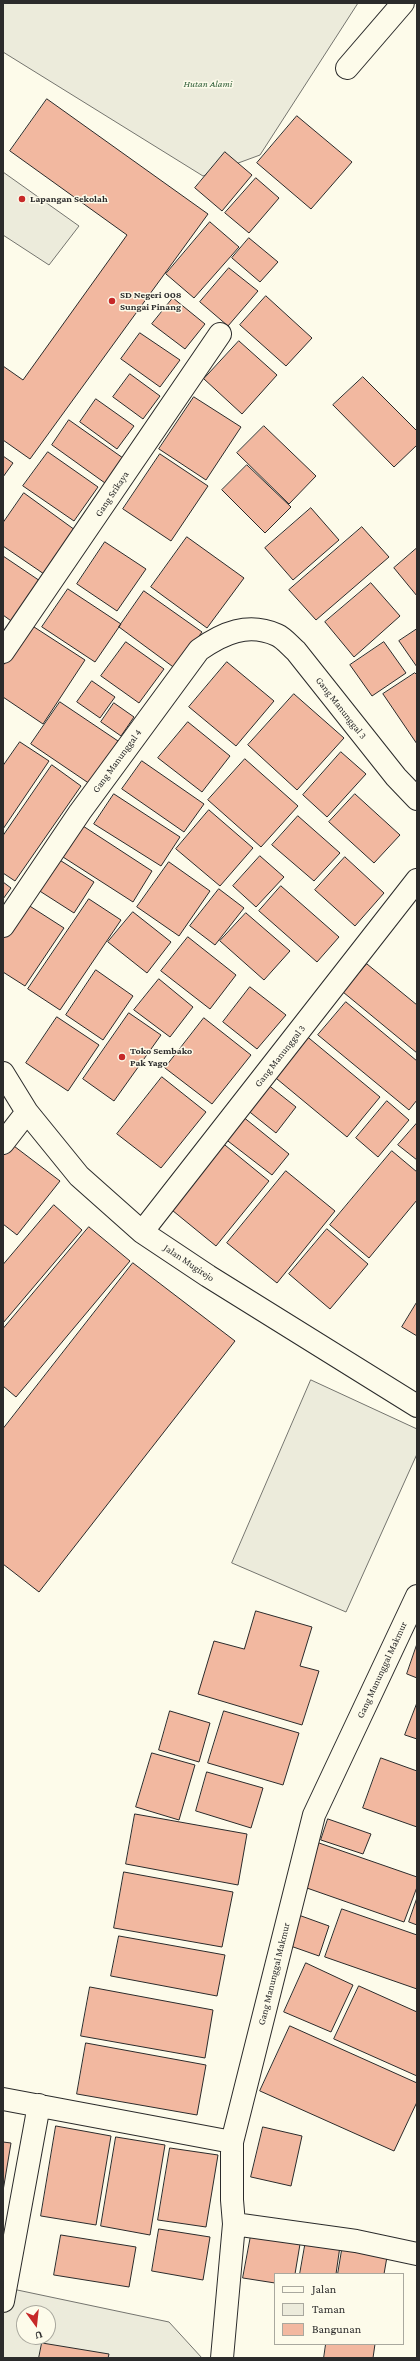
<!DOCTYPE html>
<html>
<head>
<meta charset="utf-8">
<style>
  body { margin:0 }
  #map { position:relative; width:420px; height:2361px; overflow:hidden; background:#fdfbea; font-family:"Crimson Pro",serif }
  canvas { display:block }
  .frame { position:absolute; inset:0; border:4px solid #2b2b2b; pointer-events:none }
  .legend { position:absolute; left:274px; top:2273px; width:130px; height:72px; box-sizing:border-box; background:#fdfbea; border:1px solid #a9a89e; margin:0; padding:5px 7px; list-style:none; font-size:12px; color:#2b2b2b }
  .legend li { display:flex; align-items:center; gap:8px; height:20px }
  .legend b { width:20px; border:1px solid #a9a89e }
  .north { position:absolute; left:16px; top:2305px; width:40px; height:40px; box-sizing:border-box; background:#fdfbea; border:1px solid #a9a89e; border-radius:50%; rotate:165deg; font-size:11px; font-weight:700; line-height:16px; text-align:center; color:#2b2b2b }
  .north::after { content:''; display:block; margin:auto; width:14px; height:18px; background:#c62828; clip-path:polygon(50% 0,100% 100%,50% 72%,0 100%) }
</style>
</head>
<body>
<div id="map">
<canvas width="420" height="2361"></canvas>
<div class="frame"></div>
<ul class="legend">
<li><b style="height:5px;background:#fdfbea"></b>Jalan</li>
<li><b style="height:11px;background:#ecebdb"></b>Taman</li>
<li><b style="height:11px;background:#f2b8a0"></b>Bangunan</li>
</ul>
<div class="north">U</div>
</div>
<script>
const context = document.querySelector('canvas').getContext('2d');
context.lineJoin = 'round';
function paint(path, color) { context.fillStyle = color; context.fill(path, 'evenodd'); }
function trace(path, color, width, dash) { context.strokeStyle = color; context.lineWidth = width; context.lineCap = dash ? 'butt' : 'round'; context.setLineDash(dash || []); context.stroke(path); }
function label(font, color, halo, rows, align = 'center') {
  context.font = font + ' "Crimson Pro",serif'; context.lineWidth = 3; context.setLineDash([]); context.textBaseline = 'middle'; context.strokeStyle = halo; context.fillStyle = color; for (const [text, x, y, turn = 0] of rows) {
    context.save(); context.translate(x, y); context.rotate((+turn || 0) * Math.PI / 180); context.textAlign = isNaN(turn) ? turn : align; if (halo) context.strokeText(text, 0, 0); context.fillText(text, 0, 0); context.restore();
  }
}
const green = new Path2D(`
  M3,3H358L260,155L203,176L3,52Z
  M3,172L79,226L49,265L3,235Z
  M311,1380L417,1429V1454L346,1612L232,1563Z
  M3,2287L169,2322L202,2358H3ZM24,2313H48V2337H24Z`);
paint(green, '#ecebdb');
trace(green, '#74746e', 1);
const building = new Path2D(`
  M47,99L208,214L30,459L3,440V366L23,380L127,235L10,151Z
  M297,116L352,162L311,209L257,163Z
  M225,152L252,175L222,211L195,188Z
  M256,178L279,198L249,233L225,213Z
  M210,222L239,247L194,298L166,274Z
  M249,238L278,262L260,282L232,258Z
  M229,268L258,291L228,326L200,302Z
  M266,296L312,338L286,366L240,325Z
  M173,298L205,324L185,349L152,324Z
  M140,333L180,360L160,387L121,359Z
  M239,341L277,375L242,414L204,379Z
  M130,374L160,396L143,419L113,397Z
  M363,377L417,431V445L394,467L333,405Z
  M194,397L241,427L206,480L159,449Z
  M96,399L134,426L117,449L80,422Z
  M69,420L123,458L105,483L52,445Z
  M264,426L316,476L289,504L237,453Z
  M48,452L98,487L74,521L23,486Z
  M160,454L208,486L171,541L123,509Z
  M3,456L13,463L3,477Z
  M247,465L291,507L265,533L222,490Z
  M24,493L75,530L44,574L3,546V523Z
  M311,508L339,540L293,580L265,548Z
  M362,527L389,557L316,620L289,590Z
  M187,537L244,578L207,628L151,587Z
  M105,542L146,569L117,611L77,584Z
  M417,548V596L394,568Z
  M3,556L43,583L14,623L3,615Z
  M371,583L400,616L354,657L325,622Z
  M68,589L121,624L95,662L42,627Z
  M144,591L202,632L176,669L119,627Z
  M31,625L85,660L43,724L3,697V666Z
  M417,629V667L399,641Z
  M126,642L164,669L139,703L101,676Z
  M384,642L406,673L372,696L350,665Z
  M227,662L274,701L236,746L189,707Z
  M415,673L417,675V744L383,694Z
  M92,681L115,697L100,718L77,702Z
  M294,694L344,738L297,790L248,745Z
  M60,702L118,741L90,784L31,744Z
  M114,703L134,717L121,736L101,722Z
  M188,722L230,756L202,792L158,758Z
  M20,742L49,761L3,829V766Z
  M341,752L366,774L327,817L303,795Z
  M245,759L298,806L261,847L208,800Z
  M142,761L204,804L184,832L122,789Z
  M52,765L81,786L15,881L3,873V836Z
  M114,794L180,837L161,866L94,824Z
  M355,794L400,835L374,863L329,822Z
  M209,810L253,848L220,886L176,849Z
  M298,816L340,853L314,881L272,845Z
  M83,826L152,871L133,902L63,857Z
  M260,856L284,877L256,907L233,886Z
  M55,857L94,882L74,913L35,888Z
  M345,857L384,893L355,926L315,890Z
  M169,862L210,891L179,936L137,907Z
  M3,882L11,888L3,899Z
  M281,886L339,937L317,962L259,911Z
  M219,889L244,908L215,945L190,926Z
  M89,899L121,920L60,1010L28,989Z
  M25,903L64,928L25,986L3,972V936Z
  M133,912L171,942L147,973L108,942Z
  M246,913L290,951L264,980L220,941Z
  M188,937L236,975L210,1009L161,971Z
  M367,964L417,1005V1053L343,992Z
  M96,970L133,996L103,1040L66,1015Z
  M159,979L193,1007L170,1037L134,1010Z
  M250,987L286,1015L257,1049L223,1022Z
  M346,1002L417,1061V1100L409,1110L318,1035Z
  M129,1013L161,1035L114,1101L83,1079Z
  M57,1017L99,1045L68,1091L26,1063Z
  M204,1018L251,1055L212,1104L165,1068Z
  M304,1034L380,1097L347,1137L271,1074Z
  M162,1077L206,1112L161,1168L117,1134Z
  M267,1084L296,1107L276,1133L246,1109Z
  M387,1101L409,1120L378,1157L356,1138Z
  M242,1116L289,1154L272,1175L224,1138Z
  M417,1123V1160L398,1145Z
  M220,1141L269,1181L216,1246L167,1206Z
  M10,1143L60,1181L17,1235L3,1224V1152Z
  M392,1151L417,1172V1200L369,1258L330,1225Z
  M286,1171L335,1211L277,1283L227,1243Z
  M54,1205L82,1230L3,1323V1265Z
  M89,1227L130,1261L16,1397L3,1386V1329Z
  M327,1229L368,1264L330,1309L289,1274Z
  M133,1263L235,1341L39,1592L3,1564V1429Z
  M417,1302V1336L402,1327Z
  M256,1611L312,1627L300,1666L319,1671L302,1725L198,1694L214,1641L244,1649Z
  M417,1644V1678L407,1674Z
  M417,1703V1739L405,1735Z
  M170,1711L210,1723L199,1762L159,1750Z
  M224,1711L299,1733L283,1785L208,1763Z
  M152,1753L195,1765L179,1820L136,1807Z
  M381,1758L417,1771V1827L363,1808Z
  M207,1772L263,1788L251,1828L196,1811Z
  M135,1814L247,1834L238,1885L126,1864Z
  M328,1819L371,1834L363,1854L321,1840Z
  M319,1843L417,1877V1887L404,1922L304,1887Z
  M124,1872L233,1892L222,1947L114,1928Z
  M417,1898V1925L409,1922Z
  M342,1909L417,1935V1989L325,1957Z
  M293,1913L329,1926L319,1956L282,1943Z
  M119,1936L225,1955L217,1996L111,1976Z
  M306,1963L353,1985L331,2032L284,2012Z
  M359,1986L417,2012V2076L334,2039Z
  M90,1987L213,2010L205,2058L81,2036Z
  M290,2026L417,2083V2102L394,2151L260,2091Z
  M86,2043L206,2065L197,2115L77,2094Z
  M56,2126L111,2136L96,2225L41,2216Z
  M263,2127L302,2136L291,2186L251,2177Z
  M116,2137L165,2145L150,2235L101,2226Z
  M3,2142L11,2143L3,2191Z
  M170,2148L218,2155L206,2227L158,2220Z
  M159,2229L210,2237L203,2280L152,2271Z
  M252,2230L301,2238L295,2274H275V2283L243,2278Z
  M61,2235L136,2247L129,2287L54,2275Z
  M306,2240L340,2246L336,2274H300Z
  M343,2244L388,2251L384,2274H338Z
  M42,2343L109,2354L108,2358H39Z
  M326,2344H375L373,2358H324Z`);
paint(building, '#f2b8a0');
trace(building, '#2b2b2b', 1);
const minor = new Path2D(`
  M347,68L403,3
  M3,652L220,334
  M3,926L80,812L199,650C223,633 248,622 277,635C284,638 290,646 296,651L396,777L417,799
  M3,1073L27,1112L79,1176L142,1232L208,1276L417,1406
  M3,1143L27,1112
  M142,1232L417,880
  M3,2099L232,2142L314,1815L417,1596
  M234,2224L356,2241L417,2254
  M3,2301L39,2105
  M222,2358L234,2224L232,2200V2142`);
trace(minor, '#2b2b2b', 24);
trace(minor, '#fdfbea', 22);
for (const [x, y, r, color] of [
  [22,199,4,"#c62828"],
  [112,301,4,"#c62828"],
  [122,1057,4,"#c62828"]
]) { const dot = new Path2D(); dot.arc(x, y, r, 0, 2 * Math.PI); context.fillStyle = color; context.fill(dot); trace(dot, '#fdfbea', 1.5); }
label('italic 10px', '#34623c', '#fdfbea', [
  ["Hutan Alami",208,84]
]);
label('bold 10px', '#2b2b2b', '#fdfbea', [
  ["Lapangan Sekolah",30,199],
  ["SD Negeri 008",120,295],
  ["Sungai Pinang",120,307],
  ["Toko Sembako",130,1051],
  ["Pak Yago",130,1063]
], 'left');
label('10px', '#2b2b2b', '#fdfbea', [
  ["Gang Srikaya",112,494,-56],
  ["Gang Manunggal 3",341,708,52],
  ["Gang Manunggal 4",117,761,-54],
  ["Gang Manunggal 3",280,1056,-52],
  ["Jalan Mugirejo",189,1263,34],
  ["Gang Manunggal Makmur",382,1670,-65],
  ["Gang Manunggal Makmur",274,1974,-76]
]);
</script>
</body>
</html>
